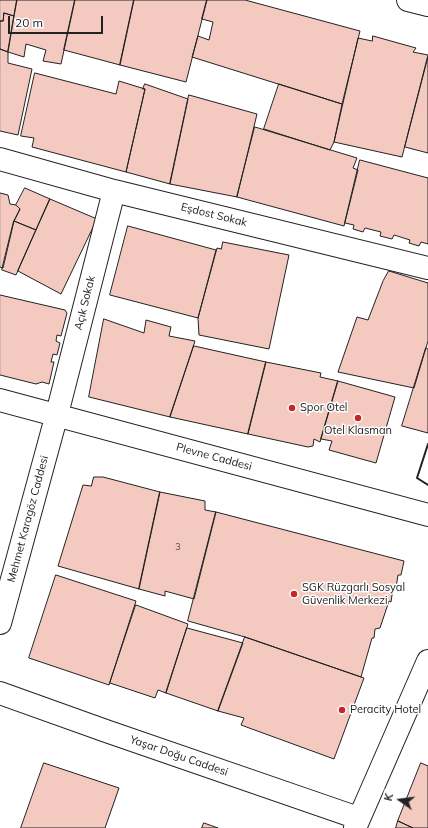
<!DOCTYPE html>
<html>
<head>
<meta charset="utf-8">
<style>
  body { margin:0 }
  #map { position:relative; width:428px; height:828px; overflow:hidden; background:#fff; font-family:Mulish,sans-serif }
  canvas { display:block }
  .north { position:absolute; left:380px; top:780px; width:40px; height:40px; -webkit-text-stroke:3px #fff; paint-order:stroke; rotate:284deg; font-size:11px; font-weight:700; line-height:16px; text-align:center; color:#222 }
  .north::after { content:''; display:block; margin:auto; width:14px; height:18px; background:#222; clip-path:polygon(50% 0,100% 100%,50% 72%,0 100%) }
  .scale { position:absolute; left:8px; top:16px; width:95px; height:18px; box-sizing:border-box; border:2px solid #222; border-top:0; padding-left:5px; font-size:12px; line-height:14px; white-space:nowrap; color:#222; -webkit-text-stroke:3px #fff; paint-order:stroke }
</style>
</head>
<body>
<div id="map">
<canvas width="428" height="828"></canvas>
<div class="north">K</div>
<div class="scale">20 m</div>
</div>
<script>
const context = document.querySelector('canvas').getContext('2d');
context.lineJoin = 'round';
function paint(path, color) { context.fillStyle = color; context.fill(path, 'evenodd'); }
function trace(path, color, width, dash) { context.strokeStyle = color; context.lineWidth = width; context.lineCap = dash ? 'butt' : 'round'; context.setLineDash(dash || []); context.stroke(path); }
function label(font, color, halo, rows, align = 'center') {
  context.font = font + ' Mulish,sans-serif'; context.lineWidth = 3; context.setLineDash([]); context.textBaseline = 'middle'; context.strokeStyle = halo; context.fillStyle = color; for (const [text, x, y, turn = 0] of rows) {
    context.save(); context.translate(x, y); context.rotate((+turn || 0) * Math.PI / 180); context.textAlign = isNaN(turn) ? turn : align; if (halo) context.strokeText(text, 0, 0); context.fillText(text, 0, 0); context.restore();
  }
}
const building = new Path2D(`
  M0,0H17L14,16L4,13L3,21H0Z
  M17,0H75L61,64L43,61L46,50L26,44L24,57L8,52Z
  M75,0H134L120,65L64,50Z
  M134,0H207L186,82L120,65Z
  M207,0H245L360,31L342,104L192,57L198,36L209,40L213,22L202,19Z
  M4,13L14,16L8,52L0,49V21H3Z
  M373,36L416,48L413,52L428,55L402,157L334,142L358,38L372,41Z
  M0,49L8,52V63L32,69L18,135L0,131Z
  M428,57V153L405,147Z
  M35,73L116,94L119,81L145,89L126,172L32,147L34,138L21,136Z
  M145,84L188,99L170,184L126,172L145,89H143Z
  M279,84L342,104L334,142L330,150L264,129Z
  M189,95L257,114L237,197L170,184Z
  M255,127L357,158L353,168L358,170L344,226L237,197Z
  M360,160L428,178V244L421,242L419,246L409,243L410,240L394,235L392,239L380,236L381,232L365,228L363,232L353,229L354,225L345,223Z
  M25,188L50,199L36,230L14,221L20,209L16,205Z
  M0,193L8,195L10,204L16,205L20,209L14,221L3,268L0,267Z
  M50,199L97,219L61,294L18,271Z
  M14,221L36,230L16,275L2,270Z
  M128,226L216,250L198,318L110,295Z
  M223,242L289,255L269,349L199,335L198,318L217,248L221,249Z
  M389,271L428,283V341L414,388L338,372L357,317L368,320L383,281Z
  M0,295L65,310L67,313L61,336L57,335L56,341L60,343L57,355L53,354L51,362H54L49,384L42,382L36,384L0,375Z
  M104,319L144,333L146,320L171,327L169,336L195,341L170,417L89,397Z
  M194,346L266,362L248,434L170,417Z
  M426,348L428,349V433L402,426Z
  M266,362L321,373L320,377L338,381L320,442L314,439L313,446L308,447L248,434Z
  M338,381L395,397L376,463L329,450L332,441L321,439Z
  M94,477H103L160,492L139,589L58,566L83,485L91,486Z
  M160,492L205,501V510L216,512L194,599L165,591V596L139,589Z
  M216,512L404,561L401,575H398L396,588H393L391,602L389,601L380,628L375,629L374,638H372L361,677L245,637L188,621Z
  M56,575L136,601L109,685L29,658Z
  M136,605L188,624L166,693L158,690L155,698L110,683Z
  M187,628L243,643L218,711L166,693Z
  M245,637L364,678L334,759L241,725L244,718L218,711Z
  M44,763L119,788L105,828H21Z
  M421,763L428,766V828H413L398,821Z
  M398,821L413,828H396Z
  M204,823L218,828H202Z`);
paint(building, '#f3c9c0');
trace(building, '#222', 1);
const minor = new Path2D(`
  M0,159L114,191L428,268
  M0,400L428,515
  M0,623L57,414L114,191
  M0,693L106,731L358,818
  M355,828L428,661`);
const major = new Path2D(`
  M408,0L428,5`);
trace(minor, '#222', 24);
trace(major, '#222', 24);
trace(minor, '#fff', 22);
trace(major, '#fff', 22);
trace(new Path2D(`
  M428,444L417,478L428,485`), '#222', 2);
for (const [x, y, r, color] of [
  [292,408,4,"#c62828"],
  [358,418,4,"#c62828"],
  [294,594,4,"#c62828"],
  [342,710,4,"#c62828"]
]) { const dot = new Path2D(); dot.arc(x, y, r, 0, 2 * Math.PI); context.fillStyle = color; context.fill(dot); trace(dot, '#fff', 1.5); }
label('9px', '#564c4a', null, [
  ["3",178,547]
]);
label('11px', '#222', '#fff', [
  ["Eşdost Sokak",214,215,14],
  ["Açık Sokak",85,303,-76],
  ["Plevne Caddesi",214,457,15],
  ["Mehmet Karagöz Caddesi",28,519,-75],
  ["Yaşar Doğu Caddesi",179,756,19]
]);
label('11px', '#222', '#fff', [
  ["Spor Otel",300,408],
  ["Otel Klasman",358,431,"center"],
  ["SGK Rüzgarlı Sosyal",302,588],
  ["Güvenlik Merkezi",302,601],
  ["Peracity Hotel",350,710]
], 'left');
</script>
</body>
</html>
